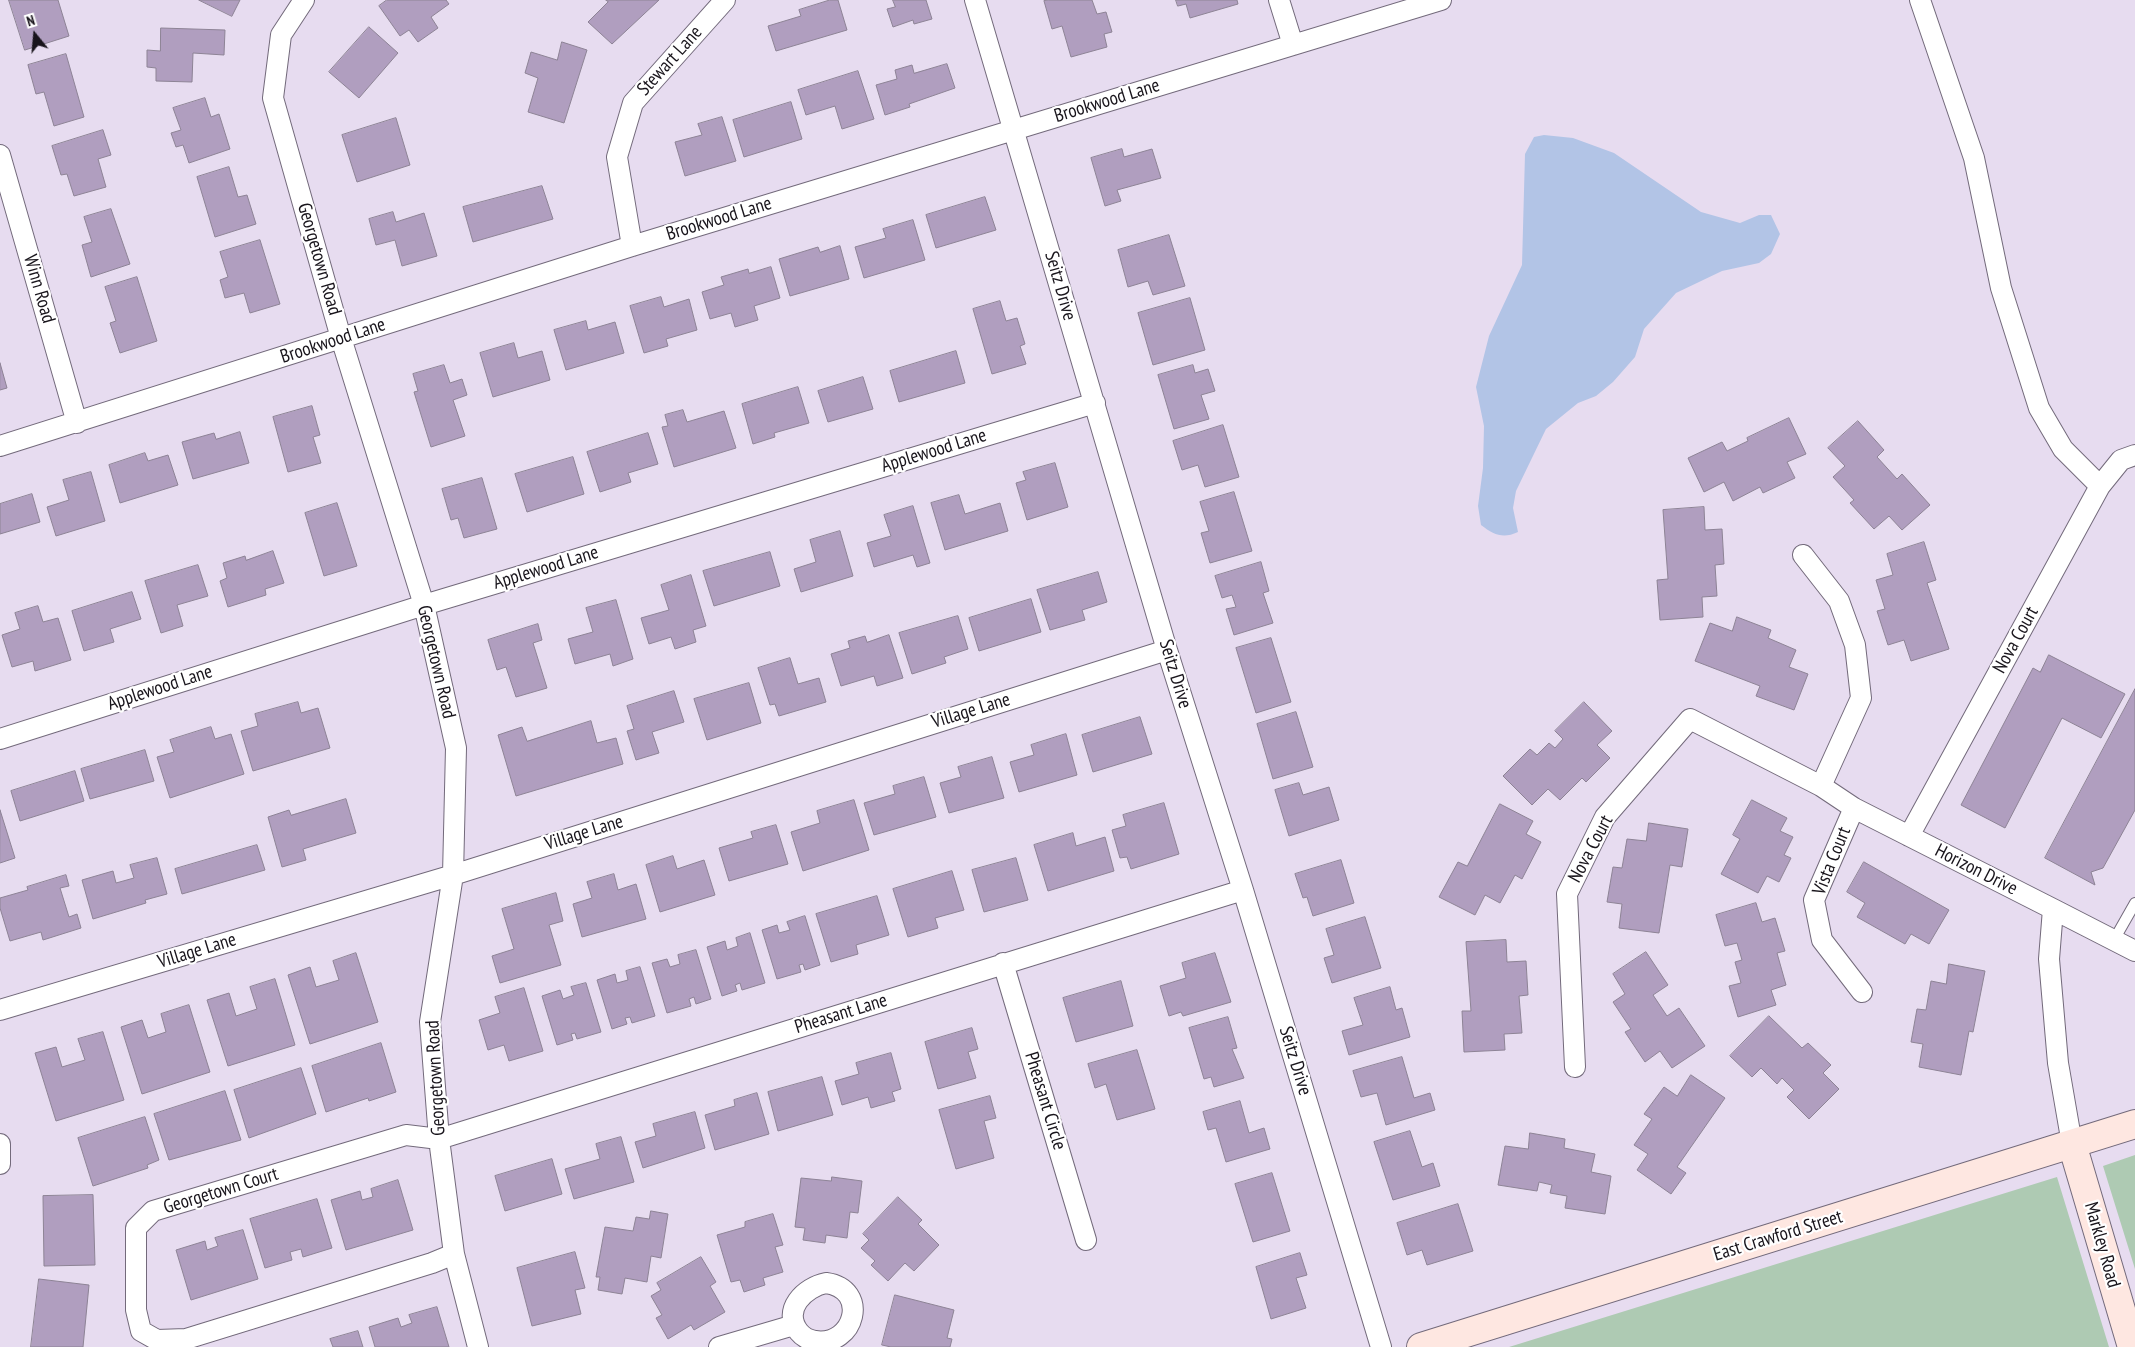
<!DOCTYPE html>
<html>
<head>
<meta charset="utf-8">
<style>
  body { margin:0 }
  #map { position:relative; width:2135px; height:1347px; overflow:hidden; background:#e7dcf0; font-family:"PT Sans Narrow",sans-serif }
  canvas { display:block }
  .north { position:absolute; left:10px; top:10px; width:50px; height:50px; -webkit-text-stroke:4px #fff; paint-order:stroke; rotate:343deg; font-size:14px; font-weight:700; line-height:20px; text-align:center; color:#18141b }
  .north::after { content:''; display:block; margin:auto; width:18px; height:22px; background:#18141b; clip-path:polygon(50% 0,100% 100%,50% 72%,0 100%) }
</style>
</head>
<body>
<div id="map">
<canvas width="2135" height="1347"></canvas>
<div class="north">N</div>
</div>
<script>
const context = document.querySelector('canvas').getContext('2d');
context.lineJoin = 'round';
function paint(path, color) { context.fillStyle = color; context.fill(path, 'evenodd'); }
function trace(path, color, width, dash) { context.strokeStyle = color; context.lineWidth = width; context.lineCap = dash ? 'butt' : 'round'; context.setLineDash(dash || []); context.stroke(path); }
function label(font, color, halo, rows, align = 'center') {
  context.font = font + ' "PT Sans Narrow",sans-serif'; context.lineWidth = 4.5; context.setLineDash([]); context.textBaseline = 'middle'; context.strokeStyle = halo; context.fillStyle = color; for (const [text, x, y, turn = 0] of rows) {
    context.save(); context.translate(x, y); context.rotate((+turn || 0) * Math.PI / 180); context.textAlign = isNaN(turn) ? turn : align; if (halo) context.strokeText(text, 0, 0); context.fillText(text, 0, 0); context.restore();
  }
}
paint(new Path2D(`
  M2135,1155V1269L2103,1166Z
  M2057,1177L2109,1347H1509Z`), '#aecab3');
paint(new Path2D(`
  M1544,135L1573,138L1614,153L1701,212L1740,223L1759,215H1771L1780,234L1771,254L1759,263L1722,271L1676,293L1644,329L1635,357L1613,382L1596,396L1578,403L1546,429L1516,491L1513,508L1518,532C1503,539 1494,535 1481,525L1478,506L1483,468L1484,426L1476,387L1489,336L1522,265L1525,154L1534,137Z`), '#b2c4e6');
const building = new Path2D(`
  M9,0H58L69,36L25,50Z
  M199,0H240L232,16Z
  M387,0H446L449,4L431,17L438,28L418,42L409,30L400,36L379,6Z
  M606,0H659L612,44L588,22L608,2Z
  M830,0H838L847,30L776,51L768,26L801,16L799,10Z
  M893,0H926L932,19L914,24L913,20L893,27L887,9L895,7Z
  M1049,0H1092L1097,14L1106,12L1112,32L1104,34L1107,47L1071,57L1062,26L1052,29L1044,1Z
  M1176,0H1237L1238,4L1190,18L1186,4L1178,6Z
  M369,27L398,53L359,98L329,72Z
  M161,28L225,30L224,55L193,53L192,82L156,81V68L147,67V50L160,51Z
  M562,42L587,50L564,123L528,112L538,78L525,73L531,52L557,60Z
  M66,54L84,117L54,126L44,92L36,94L28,65Z
  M947,64L955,88L909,104L910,107L885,115L876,85L897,79L895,70L912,65L914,73Z
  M858,71L874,119L842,129L835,106L806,115L798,90Z
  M205,98L211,117L219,114L230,149L189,163L183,145L176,147L171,133L181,130L173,108Z
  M791,102L802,139L744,157L733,120Z
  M722,117L736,161L685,176L675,142L702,135L698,124Z
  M396,118L410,165L357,182L342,135Z
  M103,130L111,155L98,159L106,187L74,196L67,174L61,175L52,146Z
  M1122,149L1124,157L1152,149L1161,178L1117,190L1121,201L1105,206L1091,158Z
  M229,167L238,197L247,195L256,224L215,237L197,177Z
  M542,186L553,219L473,242L463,207Z
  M985,197L996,230L936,248L926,215Z
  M111,209L130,264L91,277L82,245L92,242L84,217Z
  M393,212L396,222L424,213L437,256L402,266L395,240L376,245L369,219Z
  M913,220L925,260L864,278L855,247L886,238L883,229Z
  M1169,235L1185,286L1153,295L1148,281L1128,287L1118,250Z
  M260,240L280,304L250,313L244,293L225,298L220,280L228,277L220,252Z
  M840,246L849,279L790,296L779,259L818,247L820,252Z
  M771,267L780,298L754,306L758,320L735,327L731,313L710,319L702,292L724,285L721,277L748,269L749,273Z
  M137,277L157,341L120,353L110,323L116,321L105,287Z
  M661,297L664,307L689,299L697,330L666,339L668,346L644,353L630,306Z
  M1190,298L1205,350L1153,365L1138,313Z
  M1000,301L1006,321L1017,318L1025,344L1020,346L1026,364L992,374L973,309Z
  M586,321L588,330L615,322L624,353L566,370L554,330Z
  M514,343L518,358L542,351L550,380L493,397L480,353Z
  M956,351L965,383L899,402L890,371Z
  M0,363L7,388L0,390Z
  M444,365L450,383L462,379L467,395L453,400L465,436L431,447L414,392L418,391L413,374Z
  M1193,365L1195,373L1208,369L1215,391L1201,395L1209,419L1174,429L1158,375Z
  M863,377L873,409L828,422L818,391Z
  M798,387L809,423L774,433L775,437L753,444L742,404Z
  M312,406L320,435L313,437L321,463L288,472L273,417Z
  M683,410L687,422L724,411L736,448L674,467L662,427L668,426L665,415Z
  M1789,418L1806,454L1787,462L1795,478L1763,493L1760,487L1733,501L1724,482L1704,492L1688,458L1722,442L1727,451L1748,441L1747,438Z
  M1858,421L1884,450L1877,457L1897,479L1902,474L1930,505L1902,530L1889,516L1874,529L1850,503L1854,500L1833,477L1845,466L1828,448Z
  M1223,425L1239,477L1205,487L1198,465L1182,470L1173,441Z
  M240,432L249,463L193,479L182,442L214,433L216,439Z
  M648,433L658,464L628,473L631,482L600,492L587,452Z
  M145,453L148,461L168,455L178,485L120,503L109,465Z
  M573,457L584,494L527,512L515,474Z
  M1055,463L1068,507L1027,520L1016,483L1026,480L1023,472Z
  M91,472L105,521L56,536L47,507L69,500L63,480Z
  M482,478L497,529L464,538L458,518L451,520L442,489Z
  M1234,492L1252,551L1210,563L1201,533L1209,531L1200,502Z
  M32,494L40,522L0,534V504Z
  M959,495L965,514L1000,503L1008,531L945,550L931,503Z
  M337,503L357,566L324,576L305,513Z
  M913,506L930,563L917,567L913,555L874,567L867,543L891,536L884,515Z
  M1704,507L1705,530L1722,529L1724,564L1715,565L1717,596L1702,597L1703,617L1660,620L1657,580L1668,579L1663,510Z
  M840,531L853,576L801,592L794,569L816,562L810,540Z
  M1924,542L1936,580L1927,583L1949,649L1911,661L1904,640L1888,645L1877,611L1885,609L1876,580L1893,575L1887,554Z
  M273,551L284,583L265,589L266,595L228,607L220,581L227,578L223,563L245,556L246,560Z
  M770,552L780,586L714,606L703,571Z
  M1261,562L1269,591L1263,593L1273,623L1234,635L1226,609L1236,607L1232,595L1222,598L1215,576Z
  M198,565L208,596L177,605L183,626L161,633L145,581Z
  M1098,572L1107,602L1082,610L1085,620L1050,630L1037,590Z
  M691,575L706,626L693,630L696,642L675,649L671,637L649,644L641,618L669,610L661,585Z
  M132,592L141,619L110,629L114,642L84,651L72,611Z
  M1031,599L1041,632L979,651L969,618Z
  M616,600L633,659L613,666L610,654L575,664L568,639L593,632L586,608Z
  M38,606L43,622L58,618L71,660L35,671L33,661L12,667L2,635L20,629L15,613Z
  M958,616L968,649L944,657L946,663L912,674L899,633Z
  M1737,617L1771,630L1768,638L1796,650L1789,667L1808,674L1794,710L1756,696L1760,686L1695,661L1710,623L1732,631Z
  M538,624L542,640L533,643L547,688L516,697L506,667L497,670L488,640Z
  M889,635L903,678L877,686L874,676L841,686L831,654L850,648L848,641L865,636L867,642Z
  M1271,638L1291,702L1256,713L1236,648Z
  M2049,655L2125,694L2101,738L2062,718L2005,828L1961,805L2033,668L2040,672Z
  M790,658L798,684L819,678L826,702L779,716L775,704L770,705L758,668Z
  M749,683L761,723L707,740L694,699Z
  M2135,689V810L2103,868L2091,872L2095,885L2045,858Z
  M674,691L684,722L652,732L659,753L636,760L627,731L634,729L627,706Z
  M298,702L301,713L318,708L330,748L253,771L241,731L258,726L255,714Z
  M1584,702L1612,731L1597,745L1610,758L1586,782L1582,778L1560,800L1548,789L1532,805L1503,776L1530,749L1537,755L1549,743L1555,748L1563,739L1555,731Z
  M1296,712L1313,767L1273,779L1257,724Z
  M1140,717L1152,754L1093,772L1082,735Z
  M591,721L597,743L616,738L623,764L516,796L498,735L522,727L527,741Z
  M211,727L215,739L231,734L244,774L170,798L157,757L174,752L170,740Z
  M1066,734L1077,775L1019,792L1010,762L1034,755L1031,745Z
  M145,750L154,781L90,799L81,769Z
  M992,757L1004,798L949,813L940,783L961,777L958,767Z
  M75,771L84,801L20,821L11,791Z
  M924,777L936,817L874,835L864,803L895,794L893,786Z
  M1299,783L1303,795L1329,787L1339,820L1289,836L1275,790Z
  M346,799L356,833L303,849L306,860L282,867L268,817L289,810L291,815Z
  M854,800L869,850L803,871L791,832L820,823L817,811Z
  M1752,800L1787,818L1780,831L1793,837L1784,855L1791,858L1779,882L1767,876L1758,893L1721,874L1740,839L1733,835Z
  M1164,803L1179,854L1131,869L1127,857L1120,858L1112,830L1126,826L1123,815Z
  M1500,804L1533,821L1526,834L1541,842L1522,879L1515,875L1500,903L1485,895L1475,915L1439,897L1458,862L1467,866Z
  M0,810L15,858L0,863Z
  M1649,823L1688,829L1682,867L1670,865L1659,933L1619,928L1622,904L1607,902L1613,867L1622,868L1627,839L1646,841Z
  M776,825L788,864L729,881L719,848L753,838L751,832Z
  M1073,833L1076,846L1105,837L1114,871L1048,891L1034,845Z
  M257,845L265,870L182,894L175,869Z
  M673,856L677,869L704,860L715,895L660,912L646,865Z
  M157,858L167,894L145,900L146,903L93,919L82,880L113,871L116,883L134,878L130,865Z
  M1016,858L1028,900L984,912L972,870Z
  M1341,860L1354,903L1313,916L1307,897L1303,898L1295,874Z
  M1864,862L1949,910L1929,944L1911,934L1905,944L1857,917L1865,903L1847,892Z
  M952,871L964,910L935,918L938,928L908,937L893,889Z
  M614,874L618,890L636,884L646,919L582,937L573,904L592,898L587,882Z
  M66,875L69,886L60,888L69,917L77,914L81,928L43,940L41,932L10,941L0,908V898L28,890L27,887Z
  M556,893L563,921L549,925L561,965L500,983L492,956L514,949L502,909Z
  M877,896L889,935L856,945L858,954L831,962L816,914Z
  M1756,903L1762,922L1775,918L1785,951L1777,953L1786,985L1771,990L1776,1005L1738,1017L1729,986L1741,983L1735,962L1742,960L1737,943L1725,946L1716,915Z
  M805,916L820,965L805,970L803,964L799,965L801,972L777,979L762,930L777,925L779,933L790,930L787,922Z
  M1365,917L1381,968L1332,983L1324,958L1334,955L1326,929Z
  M750,933L765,983L742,990L740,983L735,985L737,991L722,996L707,947L725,941L727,950L738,946L736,938Z
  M1506,940L1507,962L1526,961L1528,995L1519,996L1522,1033L1504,1034L1505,1050L1464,1052L1462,1011H1471L1466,942Z
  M696,950L711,999L696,1004L694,997L689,999L691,1006L667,1013L652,963L667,959L670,967L680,964L678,955Z
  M1646,952L1668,985L1653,995L1667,1016L1679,1008L1705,1046L1672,1068L1660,1051L1645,1062L1625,1032L1631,1029L1613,1002L1625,994L1613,974Z
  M356,953L378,1022L310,1044L288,975L310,967L316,987L339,980L333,961Z
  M1215,953L1231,1002L1183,1016L1181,1012L1169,1016L1160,986L1186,978L1182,963Z
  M1949,964L1985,971L1973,1032L1969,1031L1961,1075L1919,1067L1923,1044L1911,1042L1917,1009L1926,1010L1931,981L1946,984Z
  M640,967L655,1016L632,1023L630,1017L625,1018L627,1024L612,1029L597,980L615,974L617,983L628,980L626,971Z
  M275,979L295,1045L228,1066L207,1000L229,993L236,1016L257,1009L250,987Z
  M1121,981L1133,1026L1076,1042L1063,998Z
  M586,983L601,1032L577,1039L575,1033L571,1034L573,1040L557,1045L542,996L560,990L563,999L574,995L571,987Z
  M1390,987L1396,1010L1402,1008L1410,1037L1349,1055L1342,1031L1363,1025L1354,998Z
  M524,988L543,1051L509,1061L504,1045L488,1050L479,1020L500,1013L495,997Z
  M189,1005L210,1072L142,1094L121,1027L142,1020L148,1038L166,1032L161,1014Z
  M1769,1016L1802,1048L1808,1043L1831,1065L1823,1073L1839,1089L1809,1119L1787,1097L1794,1090L1782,1078L1777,1084L1761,1068L1752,1077L1730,1056Z
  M1228,1017L1237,1048L1232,1049L1244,1078L1214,1087L1211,1077L1204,1079L1189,1028Z
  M972,1028L978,1049L968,1052L976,1078L938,1089L925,1042Z
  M103,1032L124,1100L56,1121L35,1053L56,1047L62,1067L85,1060L78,1039Z
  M381,1043L396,1092L369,1101L368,1098L326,1112L312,1066Z
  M1137,1050L1155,1109L1117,1120L1106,1084L1095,1088L1088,1064Z
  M891,1053L901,1089L892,1092L895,1101L871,1108L868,1097L842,1105L835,1081L859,1074L856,1063Z
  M1402,1057L1414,1098L1430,1093L1435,1110L1386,1125L1377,1093L1361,1097L1353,1071Z
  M301,1068L316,1114L249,1138L234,1090Z
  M1691,1075L1725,1098L1677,1167L1686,1173L1671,1194L1637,1170L1648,1154L1634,1145L1652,1119L1644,1114L1664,1087L1677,1096Z
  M822,1077L833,1115L778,1131L768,1092Z
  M225,1091L241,1140L169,1160L154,1114Z
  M757,1093L769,1134L715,1150L705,1115L735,1106L734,1100Z
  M990,1096L996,1118L984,1121L994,1158L956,1169L939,1110Z
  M1240,1101L1249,1133L1264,1128L1270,1149L1226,1162L1216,1128L1208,1130L1203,1112Z
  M695,1112L705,1148L643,1168L635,1142L656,1136L653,1124Z
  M145,1117L159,1160L147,1165L148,1168L93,1186L78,1138Z
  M1410,1131L1422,1167L1433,1163L1440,1186L1393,1200L1374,1142Z
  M1530,1133L1565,1139L1564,1148L1595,1154L1591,1172L1611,1176L1605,1214L1565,1208L1567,1196L1550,1193L1552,1185L1539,1182L1537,1191L1498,1185L1505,1146L1528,1149Z
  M621,1137L634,1182L574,1199L565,1169L600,1159L596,1144Z
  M552,1159L562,1194L505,1211L495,1176Z
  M1272,1173L1290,1231L1253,1242L1235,1184Z
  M832,1177L862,1181L858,1213L850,1212L847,1238L826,1235L825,1243L803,1240L805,1228L795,1227L801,1178L831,1181Z
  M398,1180L413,1230L346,1250L331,1200L360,1191L362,1200L373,1197L371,1189Z
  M93,1195L95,1265L44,1266L43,1196Z
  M898,1197L922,1220L918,1224L939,1245L914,1271L905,1263L888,1281L871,1265L875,1261L861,1248L869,1240L863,1234Z
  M317,1199L332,1248L303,1257L301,1249L290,1252L292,1260L265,1268L250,1219Z
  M1458,1204L1473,1251L1427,1265L1422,1250L1407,1255L1397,1223Z
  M651,1211L668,1214L661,1258L651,1256L647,1282L625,1278L622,1294L598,1290L600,1277H596L605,1227L633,1231L636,1217L649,1219Z
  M773,1214L783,1245L775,1247L783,1272L763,1278L765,1285L744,1292L740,1280L731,1282L717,1235L745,1227V1222Z
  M243,1230L258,1279L191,1300L176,1250L205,1241L207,1250L218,1246L215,1238Z
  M575,1252L585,1288L575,1290L581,1314L532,1326L517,1268Z
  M1300,1253L1307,1275L1296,1278L1306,1308L1271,1319L1256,1267Z
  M701,1257L716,1282L710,1286L725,1312L694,1330L691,1325L668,1339L656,1318L662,1315L651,1296L661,1290L657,1283Z
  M39,1279L89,1285L83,1347H31Z
  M895,1295L954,1310L947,1338L952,1339L950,1347H891L882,1345Z
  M437,1307L449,1347H375L369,1327L398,1318L401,1327L412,1323L409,1315Z
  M358,1331L363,1347H333L330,1339Z`);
paint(building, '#b09ebf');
trace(building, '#8d8395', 1);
const lane = new Path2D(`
  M2114,940L2135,903`);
const street = new Path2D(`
  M304,0L281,35L273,98L341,338L424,605L456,748L453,875L430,1022L439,1139L454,1254L478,1347
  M975,0L1167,650L1243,890L1381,1347
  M1279,0L1293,45
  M1920,0L1974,158L2001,288L2039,408L2063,449L2100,486
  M0,155L77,423
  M632,246L617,157L633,103L725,0
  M0,446L632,246L1441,0
  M1803,555L1839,601L1855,645L1861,698L1821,786
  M0,739L424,605L1095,403
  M1854,808L1814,900L1822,940L1862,992
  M1909,836L2100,486L2121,460L2135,455
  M2053,909L2135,951
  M1003,963L1086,1240
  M0,1010L453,875L1167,650
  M1575,1067L1567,894L1605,817L1690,719L1821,786L1854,808L2053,909L2049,959L2058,1063L2072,1144
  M0,1144V1164
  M454,1254L432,1263L186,1339L157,1340L141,1331L136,1310V1228L153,1211L406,1135L439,1139L1243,890
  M826,1283C870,1289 855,1347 815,1341C810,1340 803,1337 799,1332C781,1310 805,1287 826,1283Z
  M719,1347L794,1325`);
const secondary = new Path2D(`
  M2072,1144L2132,1347
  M1421,1347L2135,1124`);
trace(lane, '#736a7b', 12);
trace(street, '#736a7b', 22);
trace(secondary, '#736a7b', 30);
trace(lane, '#fff', 10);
trace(street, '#fff', 20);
trace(secondary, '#fee7e1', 28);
label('19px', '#18141b', '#fff', [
  ["Stewart Lane",670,61,-48],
  ["Brookwood Lane",1107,101,-17],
  ["Brookwood Lane",719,219,-17],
  ["Georgetown Road",319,259,74],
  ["Seitz Drive",1060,286,74],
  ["Winn Road",39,289,74],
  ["Brookwood Lane",333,341,-18],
  ["Applewood Lane",934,451,-17],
  ["Applewood Lane",546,568,-17],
  ["Nova Court",2016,640,-61],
  ["Georgetown Road",436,662,77],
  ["Seitz Drive",1175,674,73],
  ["Applewood Lane",160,688,-18],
  ["Village Lane",971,711,-17],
  ["Village Lane",584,833,-17],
  ["Nova Court",1591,849,-62],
  ["Vista Court",1832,861,-68],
  ["Horizon Drive",1976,870,27],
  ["Village Lane",197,951,-17],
  ["Pheasant Lane",841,1014,-17],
  ["Seitz Drive",1295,1061,73],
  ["Georgetown Road",436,1078,-93],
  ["Pheasant Circle",1045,1101,73],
  ["Georgetown Court",221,1191,-17],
  ["East Crawford Street",1778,1236,-17],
  ["Markley Road",2102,1245,74]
]);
</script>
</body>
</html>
